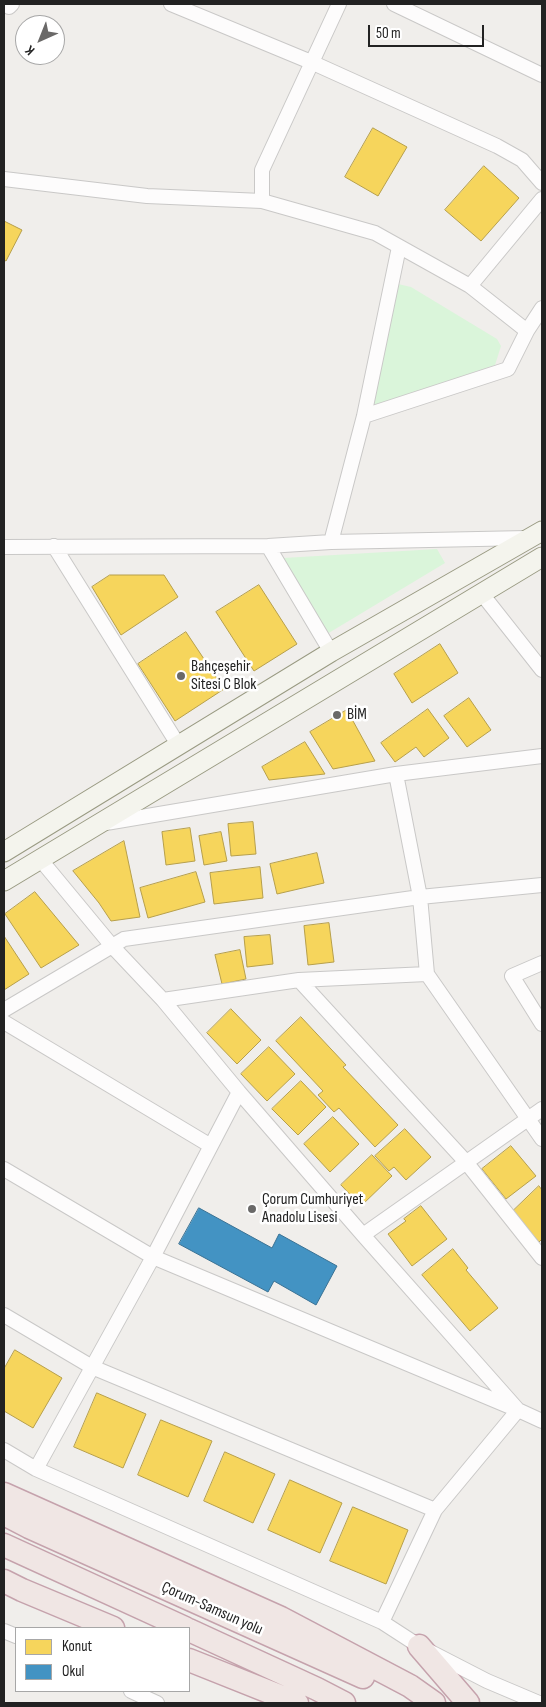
<!DOCTYPE html>
<html>
<head>
<meta charset="utf-8">
<style>
  body { margin:0 }
  #map { position:relative; width:546px; height:1707px; overflow:hidden; background:#f0eeeb; font-family:"Sofia Sans Condensed",sans-serif }
  canvas { display:block }
  .frame { position:absolute; inset:0; border:5px solid #222; pointer-events:none }
  .legend { position:absolute; left:15px; top:1627px; width:175px; height:65px; box-sizing:border-box; background:#fff; border:1px solid #a7a7a7; margin:0; padding:6px 9px; list-style:none; font-size:15px; color:#222 }
  .legend li { display:flex; align-items:center; gap:10px; height:25px }
  .legend b { width:25px; border:1px solid #a7a7a7 }
  .north { position:absolute; left:15px; top:15px; width:50px; height:50px; box-sizing:border-box; background:#fff; border:1px solid #a7a7a7; border-radius:50%; rotate:224deg; font-size:14px; font-weight:700; line-height:20px; text-align:center; color:#222 }
  .north::after { content:''; display:block; margin:auto; width:18px; height:22px; background:#6a6968; clip-path:polygon(50% 0,100% 100%,50% 72%,0 100%) }
  .scale { position:absolute; left:368px; top:25px; width:116px; height:22px; box-sizing:border-box; border:2px solid #222; border-top:0; padding-left:6px; font-size:15px; line-height:18px; white-space:nowrap; color:#222; -webkit-text-stroke:4px #fff; paint-order:stroke }
</style>
</head>
<body>
<div id="map">
<canvas width="546" height="1707"></canvas>
<div class="frame"></div>
<ul class="legend">
<li><b style="height:14px;background:#f6d55c"></b>Konut</li>
<li><b style="height:14px;background:#4393c3"></b>Okul</li>
</ul>
<div class="north">K</div>
<div class="scale">50 m</div>
</div>
<script>
const context = document.querySelector('canvas').getContext('2d');
context.lineJoin = 'round';
function paint(path, color) { context.fillStyle = color; context.fill(path, 'evenodd'); }
function trace(path, color, width, dash) { context.strokeStyle = color; context.lineWidth = width; context.lineCap = dash ? 'butt' : 'round'; context.setLineDash(dash || []); context.stroke(path); }
function label(font, color, halo, rows, align = 'center') {
  context.font = font + ' "Sofia Sans Condensed",sans-serif'; context.lineWidth = 5; context.setLineDash([]); context.textBaseline = 'middle'; context.strokeStyle = halo; context.fillStyle = color; for (const [text, x, y, turn = 0] of rows) {
    context.save(); context.translate(x, y); context.rotate((+turn || 0) * Math.PI / 180); context.textAlign = isNaN(turn) ? turn : align; if (halo) context.strokeText(text, 0, 0); context.fillText(text, 0, 0); context.restore();
  }
}
paint(new Path2D(`
  M398,284L411,287L497,339L501,346L495,365L381,404H373Z
  M437,549L445,563L327,634L283,558Z`), '#daf5da');
const homes = new Path2D(`
  M373,128L407,147L378,196L345,177Z
  M484,166L519,198L481,241L445,210Z
  M4,221L22,230L6,261L4,260Z
  M110,575H164L178,597L121,635L92,587Z
  M259,585L297,644L254,671L216,612Z
  M186,632L224,689L175,721L138,664Z
  M440,644L458,673L412,703L394,674Z
  M469,698L491,730L467,747L444,716Z
  M428,709L449,738L424,757L416,747L395,762L381,743Z
  M347,710L375,761L333,769L310,732Z
  M305,742L325,774L269,780L262,767Z
  M253,822L256,854L231,856L228,824Z
  M190,828L195,861L166,865L162,832Z
  M221,832L227,861L204,865L199,836Z
  M124,841L140,917L111,921L99,903L73,871Z
  M317,853L324,883L277,894L270,864Z
  M260,867L263,898L214,904L210,873Z
  M196,872L205,902L148,918L140,888Z
  M35,892L79,945L41,968L5,914Z
  M329,923L334,962L308,965L304,926Z
  M270,935L273,964L247,967L244,937Z
  M4,936L29,974L4,990Z
  M240,950L246,979L222,984L215,955Z
  M231,1009L261,1040L237,1064L207,1033Z
  M301,1017L346,1065L343,1067L398,1125L375,1147L339,1108L334,1112L318,1095L323,1091L276,1041Z
  M269,1047L295,1074L267,1101L241,1074Z
  M301,1081L326,1107L298,1135L272,1109Z
  M333,1117L359,1144L330,1172L304,1144Z
  M405,1129L431,1157L406,1180L394,1167L389,1171L375,1156Z
  M511,1146L536,1176L506,1199L482,1169Z
  M372,1155L392,1176L361,1206L341,1185Z
  M539,1186L542,1190V1239L539,1242L512,1212Z
  M421,1206L447,1239L412,1266L388,1234L406,1221L404,1219Z
  M453,1249L468,1268L466,1270L498,1308L470,1331L422,1275Z
  M15,1350L62,1378L33,1428L4,1411V1369Z
  M97,1393L146,1414L123,1468L74,1447Z
  M161,1420L212,1441L188,1497L138,1475Z
  M225,1452L275,1474L253,1523L204,1501Z
  M290,1480L342,1503L320,1553L268,1530Z
  M353,1507L408,1530L386,1584L330,1561Z`);
paint(homes, '#f6d55c');
trace(homes, '#b69f4b', 1);
const schools = new Path2D(`
  M199,1208L272,1248L279,1234L337,1266L316,1305L274,1281L268,1292L179,1244Z`);
paint(schools, '#4393c3');
trace(schools, '#397193', 1);
const minor = new Path2D(`
  M171,4L311,62L497,146L522,160L542,183
  M394,4L542,75
  M9,7L12,4
  M4,179L147,196L262,201L375,233L470,286L527,331
  M262,201V170L339,4
  M470,286L542,199
  M364,416L508,369L527,331L542,308
  M331,542L364,416L399,247
  M54,546L179,746
  M268,546L331,652
  M4,547L268,546L331,542L527,538
  M482,594L542,670
  M396,774L420,897L427,974L542,1139
  M106,823L396,774L542,756
  M40,859L112,946L163,1000L239,1092L363,1235L518,1410L435,1510L382,1622
  M542,963L512,976L542,1024
  M299,980L466,1162L542,1258
  M163,1000L299,980L427,974
  M4,1010L124,939L420,897L542,885
  M4,1022L211,1146
  M4,1169L153,1257L518,1410L542,1421
  M363,1235L542,1109
  M4,1315L92,1367L435,1510
  M4,1450L36,1469L382,1622L419,1646L487,1681L539,1703
  M36,1469L153,1257L239,1092
  M4,1631L16,1636
  M131,1691L157,1703`);
const secondary = new Path2D(`
  M4,852L331,652L542,531
  M4,881L542,557`);
const trunk = new Path2D(`
  M4,1494L281,1618L410,1686L434,1703
  M4,1514L29,1527L363,1677
  M4,1545L185,1628
  M4,1581L22,1590L113,1628
  M189,1630L317,1689L344,1703
  M419,1646L468,1703
  M189,1660L297,1703`);
trace(minor, '#c9c8c7', 16);
trace(secondary, '#999a82', 21);
trace(trunk, '#c5a2ac', 25);
trace(minor, '#fdfcfc', 14);
trace(secondary, '#f4f4ed', 19);
trace(trunk, '#f0e6e4', 22);
for (const [x, y, r, color] of [
  [181,676,5,"#6a6968"],
  [337,715,5,"#6a6968"],
  [252,1209,5,"#6a6968"]
]) { const dot = new Path2D(); dot.arc(x, y, r, 0, 2 * Math.PI); context.fillStyle = color; context.fill(dot); trace(dot, '#fff', 2); }
label('16px', '#222', '#fff', [
  ["Bahçeşehir",191,667],
  ["Sitesi C Blok",191,685],
  ["BİM",347,715],
  ["Çorum Cumhuriyet",262,1200],
  ["Anadolu Lisesi",262,1218]
], 'left');
label('16px', '#222', '#fff', [
  ["Çorum-Samsun yolu",212,1609,24]
]);
</script>
</body>
</html>
